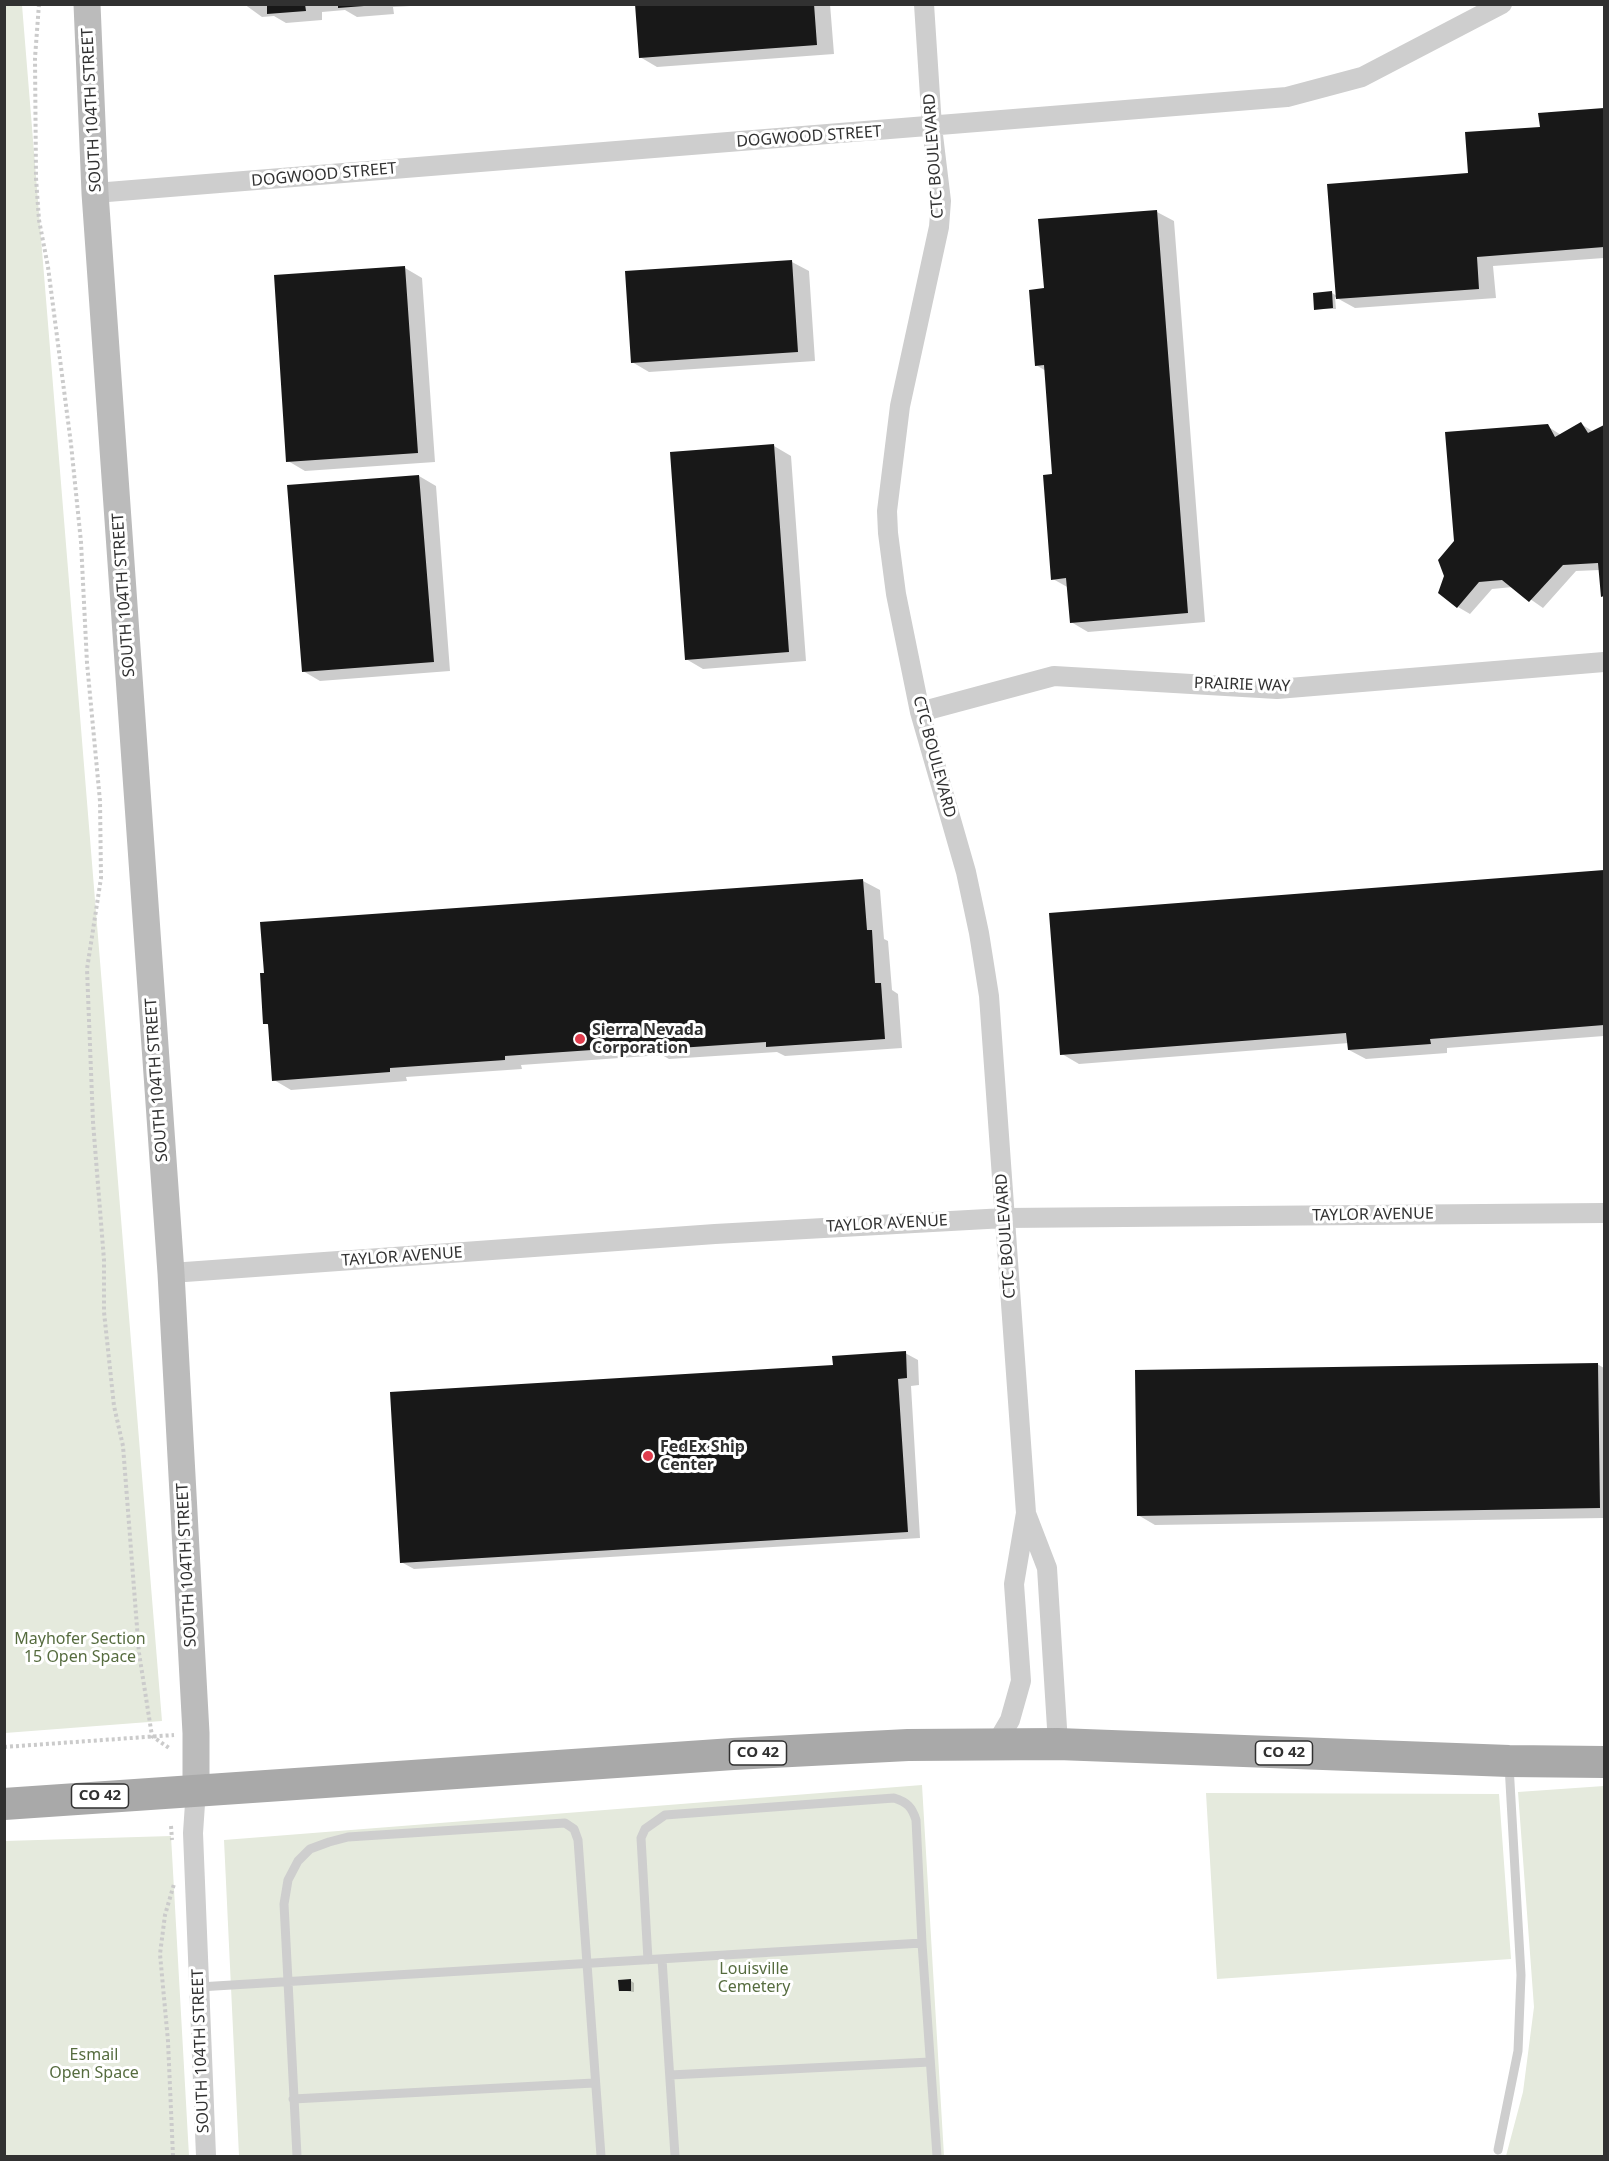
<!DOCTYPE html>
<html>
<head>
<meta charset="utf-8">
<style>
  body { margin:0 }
  #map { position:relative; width:1609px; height:2161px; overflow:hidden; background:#fff; font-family:"Noto Sans",sans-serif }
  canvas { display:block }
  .frame { position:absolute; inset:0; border:6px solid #313131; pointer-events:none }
</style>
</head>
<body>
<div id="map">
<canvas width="1609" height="2161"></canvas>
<div class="frame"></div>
</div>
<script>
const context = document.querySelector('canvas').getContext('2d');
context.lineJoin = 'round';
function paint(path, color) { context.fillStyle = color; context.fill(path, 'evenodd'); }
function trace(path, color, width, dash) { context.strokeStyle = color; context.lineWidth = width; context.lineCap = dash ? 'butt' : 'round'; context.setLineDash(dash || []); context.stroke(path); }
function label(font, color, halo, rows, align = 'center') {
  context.font = font + ' "Noto Sans",sans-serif'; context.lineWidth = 6; context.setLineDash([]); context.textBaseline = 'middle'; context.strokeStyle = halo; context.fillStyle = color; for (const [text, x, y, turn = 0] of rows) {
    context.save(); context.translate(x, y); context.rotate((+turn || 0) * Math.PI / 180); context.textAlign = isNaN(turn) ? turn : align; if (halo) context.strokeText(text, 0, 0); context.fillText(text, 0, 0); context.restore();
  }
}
paint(new Path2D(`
  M22,5L162,1721L5,1733L4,5Z
  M922,1785L944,2156H239L224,1840Z
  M1604,1786V2156H1506L1523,2092L1534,2007L1518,1792Z
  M1206,1793L1499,1794L1511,1959L1217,1979Z
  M171,1836L189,2156H5V1841Z`), '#e5eadd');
paint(new Path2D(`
  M244,4H428V5L393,7L394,14L357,17L345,10L322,12V20L286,23L274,16L262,17Z
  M636,4H830L834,54L657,67L640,57Z
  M1604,109V258L1493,266L1496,298L1355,308L1335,297L1336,309H1316L1332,293L1337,296L1470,175L1541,128L1540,114Z
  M1157,212L1174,221L1205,622L1088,632L1071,622L1069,588L1053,579L1054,475L1046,371L1036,365L1045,290Z
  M792,262L809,271L815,361L649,372L632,362Z
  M405,268L422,278L435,462L305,471L288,461Z
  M1581,424L1594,432L1604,427V597L1600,570L1576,571L1543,608L1513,587L1492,589L1470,614L1458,607L1547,426L1561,435Z
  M774,446L791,456L806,661L703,669L686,659Z
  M419,476L436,486L450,671L320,681L303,671Z
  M1604,871V1036L1447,1048V1053L1366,1059L1349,1050V1043L1079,1064L1062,1054L1051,915Z
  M863,881L880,890L884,939L888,941L892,990L898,994L902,1048L785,1056L777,1052L669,1059L662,1055L521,1065L522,1069L406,1077L407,1081L291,1090L274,1080L270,1026L265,1023V974L262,923Z
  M905,1353L918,1360L919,1385L911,1386L920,1538L414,1569L401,1562Z
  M1597,1364L1604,1368V1518L1155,1525L1138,1515Z
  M631,1981L634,1983V1992L620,1990Z`), '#0003');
paint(new Path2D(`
  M267,4H305L306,11L267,14Z
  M338,4H364V6L338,8Z
  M635,4H814L817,45L639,58Z
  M1604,108V247L1477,257L1479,289L1336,299L1327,184L1468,173L1465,132L1540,127L1538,113Z
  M1157,210L1188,613L1070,623L1066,578L1051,580L1043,475L1052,474L1044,365L1035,366L1029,290L1044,288L1038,219Z
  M792,260L798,352L631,363L625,271Z
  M405,266L418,453L286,462L274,275Z
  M1332,291L1333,308L1314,310L1313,293Z
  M1581,422L1588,433L1604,425V596L1601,597L1598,563L1563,565L1529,602L1502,580L1479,582L1457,608L1438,593L1444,576L1438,560L1454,541L1445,432L1548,424L1555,437Z
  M774,444L789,652L685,660L670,452Z
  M419,475L434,662L302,672L287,485Z
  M1604,870V1025L1430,1039L1431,1044L1348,1050L1346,1033L1060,1055L1049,913Z
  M863,879L867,930H872L875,983H881L885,1039L766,1047V1042L650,1050V1046L505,1056V1060L390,1068V1072L272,1081L268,1024H263L260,973H264L260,922Z
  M906,1351L907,1378L898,1379L908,1532L400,1563L390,1392L833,1365L832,1356Z
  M1598,1363L1600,1508L1137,1516L1135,1370Z
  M631,1979V1991H619L618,1980Z`), '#181818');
trace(new Path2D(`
  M39,4L35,58L36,178L39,220L48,267L71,444L81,542L87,663L100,801L101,878L87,969L93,1122L104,1260V1312L114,1406L123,1446L139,1653L152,1736L169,1748
  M4,1747L174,1735
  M171,1826L172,1840
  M173,2156L168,2041L160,1954L165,1915L174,1884`), '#cbcbcb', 4, [3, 3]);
trace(new Path2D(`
  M662,1959L675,2156
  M648,1960L641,1838L645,1829L665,1815L894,1798C907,1802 912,1807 916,1820L922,1943L937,2156
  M199,1987L922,1943
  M670,2075L930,2062
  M293,2099L594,2083
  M1498,2150L1518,2051L1521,1975L1509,1765
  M297,2156L284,1904L288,1880L298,1861L310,1849L329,1842L348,1837L565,1823L574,1829L578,1840L601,2156`), '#cecece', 9);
trace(new Path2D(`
  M924,4L932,127L941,201L939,227L900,406L887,511L888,533L896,594L920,712L966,872L979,933L989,996L1026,1513L1014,1584L1021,1681L1010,1720L996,1744
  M95,193L1287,97L1362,77L1502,4
  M920,712L1054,676L1277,689L1604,662
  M171,1273L715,1234L1005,1218L1604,1213
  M1027,1516L1047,1568L1058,1744
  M196,1789L193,1833L206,2156`), '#cecece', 20);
trace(new Path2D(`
  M87,4L95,193L171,1273L196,1733V1789`), '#bbb', 27);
trace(new Path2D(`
  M4,1804L733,1754L908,1745L1058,1744L1509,1761L1604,1762`), '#a9a9a9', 32);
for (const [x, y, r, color] of [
  [580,1039,6,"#e03c4d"],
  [648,1456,6,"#e03c4d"]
]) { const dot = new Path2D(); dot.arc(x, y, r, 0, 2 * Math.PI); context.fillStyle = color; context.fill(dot); trace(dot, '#fff', 2); }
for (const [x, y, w] of [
  [758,1753,57],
  [1284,1753,57],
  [100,1796,57]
]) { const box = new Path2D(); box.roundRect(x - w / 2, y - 12, w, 24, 4.5); context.fillStyle = '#fff'; context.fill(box); trace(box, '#313131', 1.5); }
label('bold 15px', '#313131', null, [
  ["CO 42",758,1753],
  ["CO 42",1284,1753],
  ["CO 42",100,1796]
]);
label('16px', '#313131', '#fff', [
  ["SOUTH 104TH STREET",92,110,-93],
  ["DOGWOOD STREET",809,137,-4],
  ["CTC BOULEVARD",934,156,-94],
  ["DOGWOOD STREET",324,175,-5],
  ["SOUTH 104TH STREET",124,595,-94],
  ["PRAIRIE WAY",1242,685,2],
  ["CTC BOULEVARD",934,757,75],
  ["SOUTH 104TH STREET",157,1080,-94],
  ["TAYLOR AVENUE",1373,1215,-1],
  ["TAYLOR AVENUE",887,1224,-3],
  ["CTC BOULEVARD",1006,1236,-94],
  ["TAYLOR AVENUE",402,1257,-4],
  ["SOUTH 104TH STREET",187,1565,-93],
  ["SOUTH 104TH STREET",201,2051,-92]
]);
label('bold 16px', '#313131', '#fff', [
  ["Sierra Nevada",592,1030],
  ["Corporation",592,1048],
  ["FedEx Ship",660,1447],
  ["Center",660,1465]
], 'left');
label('16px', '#566c3f', '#fff', [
  ["Mayhofer Section",80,1639],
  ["15 Open Space",80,1657],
  ["Louisville",754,1969],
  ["Cemetery",754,1987],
  ["Esmail",94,2055],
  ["Open Space",94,2073]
]);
</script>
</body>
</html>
